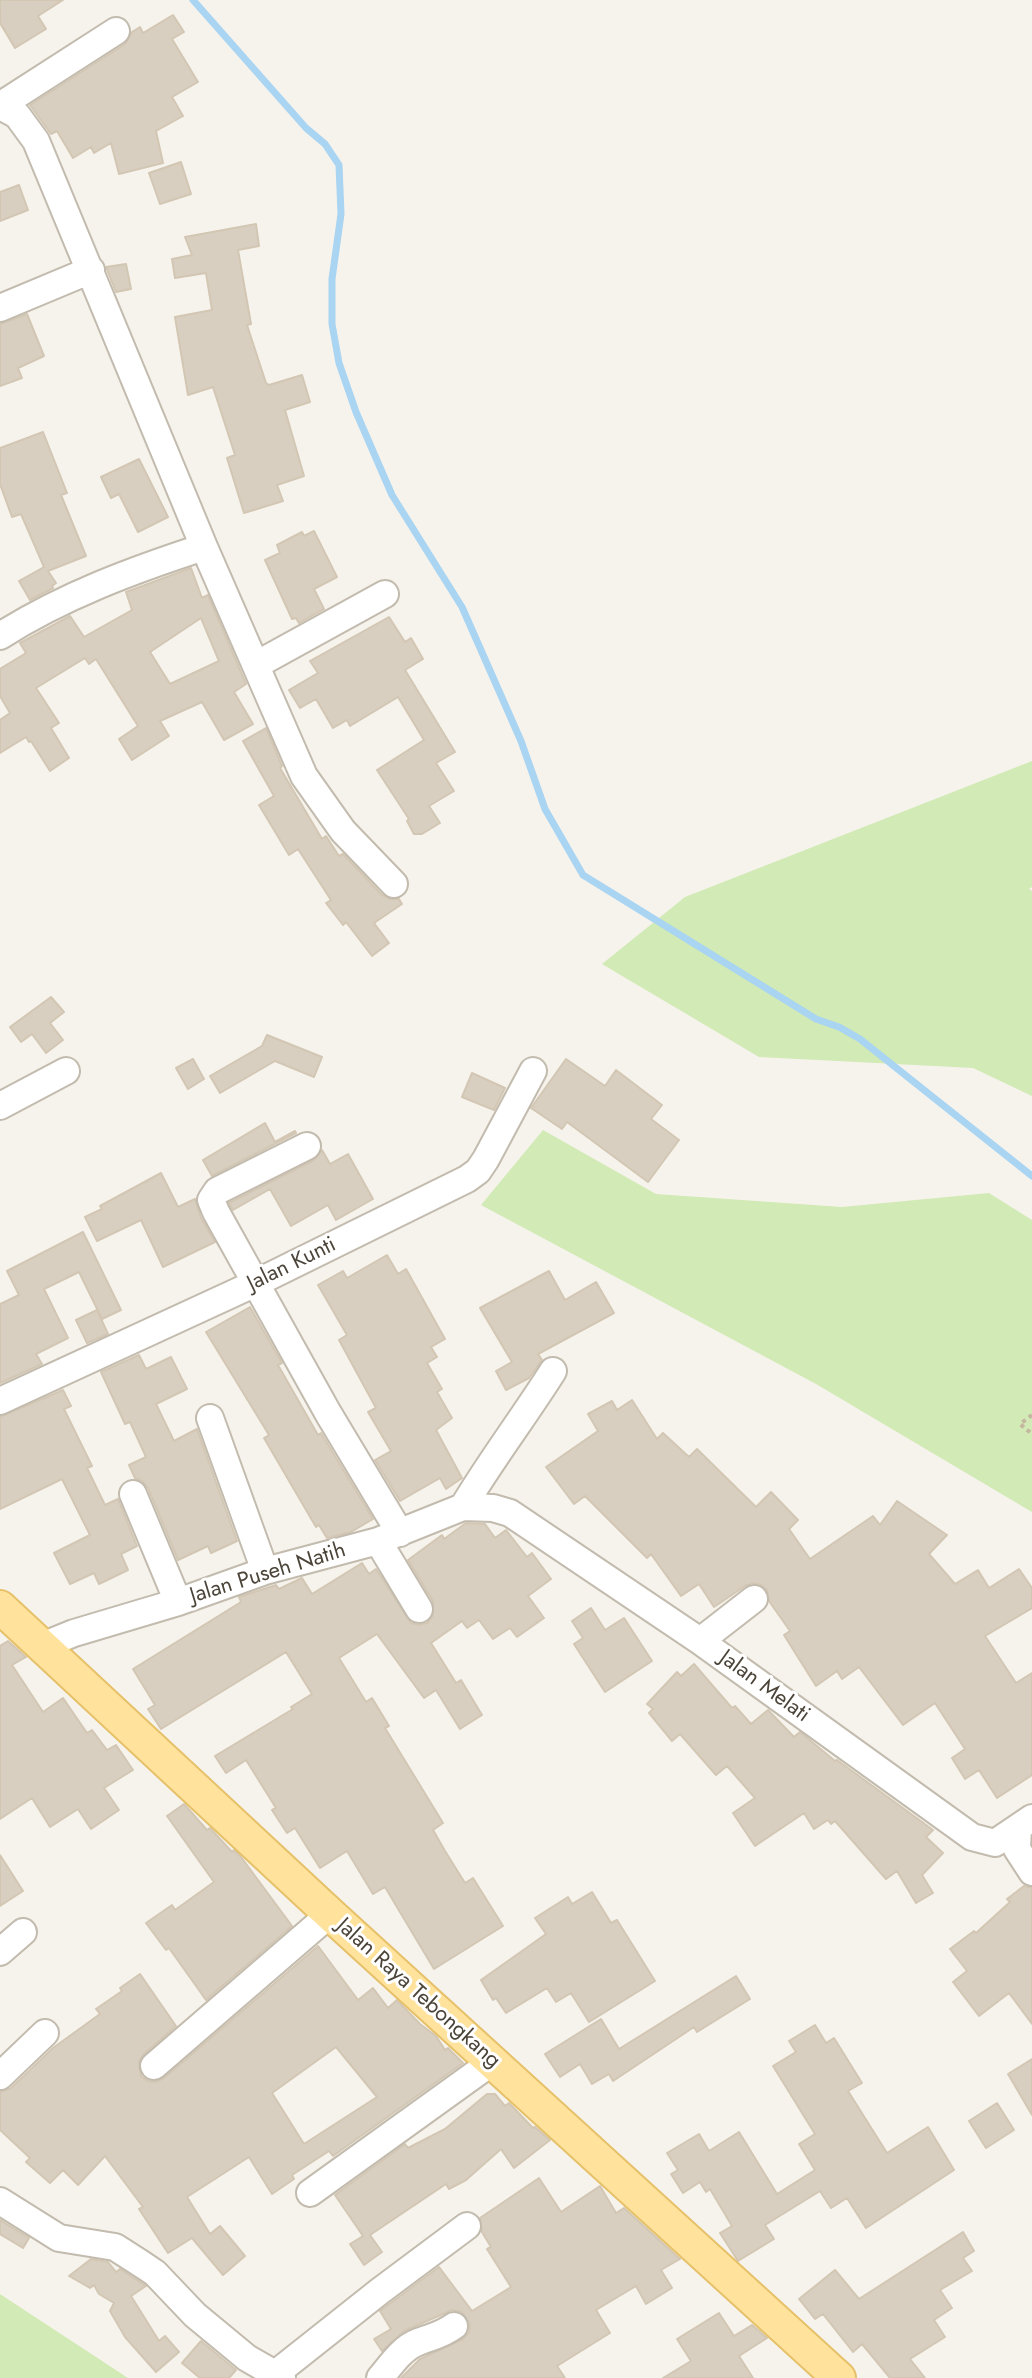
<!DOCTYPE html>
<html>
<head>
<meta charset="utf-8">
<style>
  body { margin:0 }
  canvas { display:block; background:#f6f3ec }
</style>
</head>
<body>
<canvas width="1032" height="2378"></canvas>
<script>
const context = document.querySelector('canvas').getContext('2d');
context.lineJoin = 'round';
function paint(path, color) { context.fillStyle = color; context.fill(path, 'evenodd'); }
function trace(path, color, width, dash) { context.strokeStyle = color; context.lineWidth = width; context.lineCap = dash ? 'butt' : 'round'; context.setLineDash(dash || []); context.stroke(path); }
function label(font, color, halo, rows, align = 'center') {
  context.font = font + ' Jost,sans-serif'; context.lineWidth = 6; context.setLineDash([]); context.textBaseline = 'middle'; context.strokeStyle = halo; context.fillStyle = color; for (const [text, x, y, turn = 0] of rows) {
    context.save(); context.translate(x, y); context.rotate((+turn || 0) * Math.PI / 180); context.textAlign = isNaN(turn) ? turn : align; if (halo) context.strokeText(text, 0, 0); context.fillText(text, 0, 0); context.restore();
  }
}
paint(new Path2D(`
  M1032,761V887L1029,889L1032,891V1096L973,1068L759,1057L602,964L685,897Z
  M543,1130L656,1194L842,1207L989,1193L1032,1220V1512L816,1384L481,1205Z
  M0,2294L128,2378H0Z`), '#d2eab5');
trace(new Path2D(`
  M193,0L306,128L325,144L339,165L341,214L332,279V324L339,363L356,412L392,495L462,607L521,741L545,809L583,875L816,1019L839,1027L860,1039L1032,1176`), '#a9d4f2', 7);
const building = new Path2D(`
  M0,0H63L38,16L46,29L15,48L0,23Z
  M173,15L184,32L172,39L198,82L172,97L183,116L156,131L163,163L119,174L111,143L94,153L91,147L73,158L57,131L51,134L30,105L125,44L132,32L140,27L143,33Z
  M181,162L191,194L160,204L149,173Z
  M19,185L28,210L0,221V192Z
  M256,224L259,246L238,250L251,324L247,325L266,383L269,385L302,375L310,402L285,410L304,476L277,485L283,501L244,513L227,458L235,455L213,387L188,395L175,317L212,310L206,273L175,278L172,259L192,255L185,237Z
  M126,264L131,289L116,292L106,267Z
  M27,314L44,356L18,368L22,378L0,386V324Z
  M43,432L67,493L61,495L86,556L48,571L56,583L52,586L53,588L30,600L19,581L44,567L21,514L12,517L0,484V448Z
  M139,459L168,517L138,532L119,494L111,498L101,477Z
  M314,531L337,577L314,589L324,609L299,623L296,618L292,619L265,560L280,553L277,545L302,532L304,536Z
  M191,568L202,598L208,595L246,684L234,692L253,724L224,740L202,702L160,721L169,736L132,760L119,739L138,726L96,659L89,664L85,658L36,688L59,723L51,728L69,758L50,771L31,741L29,742L26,737L0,753V720L10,713L0,696V669L26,653L20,643L70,616L84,637L132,610L126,592ZM201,618L219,661L170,684L150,652Z
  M389,617L405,642L411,638L423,659L405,670L455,752L436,763L454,791L429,806L440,823L422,834H414L407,821L409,819L377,770L424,740L398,697L350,726L347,720L333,728L316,699L300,708L289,690L318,673L310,661Z
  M266,728L282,766L280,768L322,839L326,836L339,856L343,854L382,895L390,899H399L402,904L374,923L389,943L372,956L346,922L343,925L326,903L331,900L298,849L289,855L259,805L274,796L243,741Z
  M51,997L64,1012L50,1023L63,1040L46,1053L32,1034L21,1042L10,1027Z
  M267,1035L322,1057L314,1077L275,1061L220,1093L210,1076L262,1046Z
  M193,1059L204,1079L188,1089L176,1068Z
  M566,1059L605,1086L616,1070L662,1105L651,1119L679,1140L648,1182L567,1122L562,1129L531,1108Z
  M472,1073L505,1088L494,1110L462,1097Z
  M265,1123L275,1142L295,1131L296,1133L212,1176L203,1160Z
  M322,1150L330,1164L348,1154L373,1199L336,1220L328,1205L291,1226L270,1189L233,1210L229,1203L314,1160Z
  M161,1173L178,1207L195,1199L201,1218L215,1242L163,1267L141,1220L97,1241L85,1217L102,1209L100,1206Z
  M83,1232L121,1310L102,1319L79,1272L44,1289L68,1338L36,1354L42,1364L0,1383V1304L19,1295L7,1271Z
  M387,1255L398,1274L406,1269L445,1339L431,1347L437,1357L427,1363L442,1389L437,1392L452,1418L436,1430L462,1478L446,1489L440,1478L400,1501L375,1460L391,1451L368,1412L376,1408L339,1340L347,1335L318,1285L343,1271L347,1278Z
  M549,1271L565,1300L596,1282L614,1313L538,1354L542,1360L529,1378L506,1390L496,1371L512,1362L480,1308Z
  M250,1307L282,1363L278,1365L318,1435L321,1433L373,1519L351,1532L327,1538L319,1525L316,1527L264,1438L269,1435L206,1332Z
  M97,1310L108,1334L87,1343L76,1320Z
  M139,1355L146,1369L171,1357L187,1389L156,1404L174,1441L197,1429L237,1541L211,1553L208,1546L178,1560L148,1488L142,1481L135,1478L129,1465L146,1457L130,1422L125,1424L101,1372Z
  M63,1390L71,1406L64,1409L92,1466L87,1468L105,1505L118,1499L137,1546L121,1554L128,1570L99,1584L94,1573L70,1584L54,1553L90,1535L62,1479L0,1509V1417Z
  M632,1400L657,1439L663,1433L689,1457L697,1449L756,1507L771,1492L798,1520L789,1529L810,1559L873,1516L880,1525L897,1501L947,1535L929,1554L955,1584L978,1570L989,1588L1019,1569L1032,1588V1608L985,1636L1016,1683L1032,1673V1775L997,1798L979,1770L965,1779L952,1758L965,1749L935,1703L903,1725L859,1667L842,1679L837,1671L816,1686L784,1635L790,1631L769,1601L767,1590L761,1585L753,1583L745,1586L714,1607L699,1584L681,1596L651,1554L647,1558L585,1496L574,1504L546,1467L598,1431L588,1414L612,1401L617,1410Z
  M466,1523L485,1524L495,1538L506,1530L527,1557L532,1553L551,1579L528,1596L544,1618L517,1637L510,1628L493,1639L479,1620L467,1628L462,1621L431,1643L456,1683L461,1680L482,1715L460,1729L436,1690L424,1698L377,1634L339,1658L366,1702L372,1698L389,1726L385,1728L443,1823L433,1830L445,1851L465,1883L473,1878L503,1926L434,1969L385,1887L373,1894L347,1851L320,1868L295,1828L287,1833L272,1810L276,1808L246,1760L226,1773L215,1756L293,1709L291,1707L312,1694L286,1652L161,1729L148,1709L155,1705L133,1669L241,1602L239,1597L276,1585L279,1589L302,1578L312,1594L362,1563L369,1574L376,1569L411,1623L419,1625L427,1623L433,1616V1601L408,1560L442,1535L444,1539Z
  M591,1608L605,1630L624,1618L652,1661L605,1692L574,1644L583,1638L572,1621Z
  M8,1641L26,1657L12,1665L43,1712L63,1698L87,1733L92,1730L107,1750L116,1745L133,1770L104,1788L119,1810L91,1829L78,1809L50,1827L32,1798L0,1819V1646Z
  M694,1664L732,1708L735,1706L751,1724L768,1710L794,1737L800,1732L835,1761L837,1760L933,1830L926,1837L943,1853L922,1875L933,1893L916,1903L897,1871L886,1879L835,1821L831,1824L828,1820L814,1829L804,1813L755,1846L733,1813L755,1798L727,1766L716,1775L680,1734L672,1741L649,1713L653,1709L647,1704L677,1672L681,1676Z
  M184,1804L207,1830L210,1828L232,1852L234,1850L241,1857L292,1926L206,2000L169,1948L166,1950L146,1923L172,1905L175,1910L214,1882L167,1816Z
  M0,1855L23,1891L0,1906Z
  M1024,1886L1032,1888V2024L1009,1993L979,2016L953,1982L967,1971L950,1949L974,1931L976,1933L1010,1902L1007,1899Z
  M592,1892L611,1923L617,1920L655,1981L589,2022L571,1993L556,2002L547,1988L506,2013L496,1998L493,2000L481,1980L546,1934L535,1918L568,1897L572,1904Z
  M318,1946L358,2000L373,1988L388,2008L397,2000L420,2024L436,2036L445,2050L448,2048L463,2063L333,2156L329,2151L292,2175L294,2179L272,2194L249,2157L187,2197L210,2234L220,2226L245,2256L223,2275L192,2238L168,2253L139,2209L143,2207L105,2156L78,2185L63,2170L50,2183L26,2162L30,2158L0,2130V2092L11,2088L53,2048L100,2014L96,2009L122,1991L120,1988L140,1974L176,2026L144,2054L139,2062L141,2076L148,2081L156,2082L164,2078ZM336,2047L377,2097L304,2144L272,2093Z
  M736,1976L750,1999L697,2032L694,2027L613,2081L609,2074L592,2084L580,2064L560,2077L545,2054L601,2019L619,2049Z
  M815,2025L826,2043L834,2038L862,2083L848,2091L887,2153L928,2127L954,2170L866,2228L847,2198L831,2208L820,2191L765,2225L774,2239L738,2261L720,2233L732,2226L710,2189L706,2192L700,2182L683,2193L671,2174L678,2170L667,2153L699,2134L709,2151L739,2132L777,2194L815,2170L799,2144L815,2134L773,2066L796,2052L789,2041Z
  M1032,2059V2115L1008,2074Z
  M487,2094H495L505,2106L509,2103L533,2128L535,2127L550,2140L514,2168L501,2149L466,2180L449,2189L446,2184L370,2235L382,2252L364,2265L350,2244L363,2236L335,2195L405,2144L408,2148L445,2129Z
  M997,2103L1014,2130L986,2148L969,2121Z
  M539,2178L561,2212L600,2186L616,2213L624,2208L680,2259L661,2270L672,2288L646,2304L636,2286L596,2310L610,2333L557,2366L565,2378H401L420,2359L463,2339L469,2332L470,2324L462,2312L452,2310L404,2331L382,2351L374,2339L391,2329L380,2311L439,2267L472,2311L511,2287L487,2249L491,2247L482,2232L480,2218Z
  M0,2220L29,2238L23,2248L0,2234Z
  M963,2232L974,2251L963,2258L972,2271L940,2290L952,2308L934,2320L945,2337L910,2359L925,2378H890L862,2344L853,2352L823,2314L815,2319L799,2299L835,2270L859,2299Z
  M91,2259L108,2262L116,2272L120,2269L146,2286L131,2296L159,2341L165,2336L179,2352L156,2372L125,2337L110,2311L114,2303L99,2294L94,2285L90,2288L69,2276Z
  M719,2313L734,2336L752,2325L767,2338L739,2356L753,2378H663L691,2361L677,2339Z
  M201,2341L236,2370L229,2378H200L182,2363Z`);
paint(building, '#d8cfc1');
trace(building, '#d3c7b4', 2);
const minor = new Path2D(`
  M1,105L116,31
  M0,106L17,115L36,141L204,547L304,776L343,831L394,884
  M0,308L91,270
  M0,636C63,596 133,570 204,547
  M256,665L385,594
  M0,1106L66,1071
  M307,1146L217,1191L211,1200L216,1212L328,1413L400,1533
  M0,1401L256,1283L467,1179L478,1171L486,1159L533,1071
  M210,1418L265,1571
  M133,1494L178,1602
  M463,1507C491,1460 524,1417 553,1371
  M378,1541L419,1609
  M700,1641L754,1599
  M42,1646L74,1633L178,1602L265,1571L378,1541L463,1507L493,1508L510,1513L700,1641L972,1837L995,1843L1032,1818
  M1018,1828L1017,1849L1032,1872
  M0,1952L23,1932
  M154,2066L330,1914
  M0,2076L45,2033
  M310,2193L492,2062
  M0,2201L59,2238L115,2247L140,2263L155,2273L195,2315L247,2358L282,2378
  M274,2375L380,2291L467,2226
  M380,2378C391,2365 402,2348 418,2342C433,2336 440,2336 454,2326`);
const major = new Path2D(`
  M0,1607L330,1914L839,2378`);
trace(minor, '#c2bbae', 30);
trace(major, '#e6c16a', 36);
trace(new Path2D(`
  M1032,1415L1020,1424L1032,1434`), '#c4b79f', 4, [4, 4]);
trace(minor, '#fff', 26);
trace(major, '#ffe39c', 32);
label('22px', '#4b4439', '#fff', [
  ["Jalan Kunti",292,1265,-26],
  ["Jalan Puseh Natih",268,1574,-17],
  ["Jalan Melati",764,1687,36],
  ["Jalan Raya Tebongkang",418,1994,42]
]);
</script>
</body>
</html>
